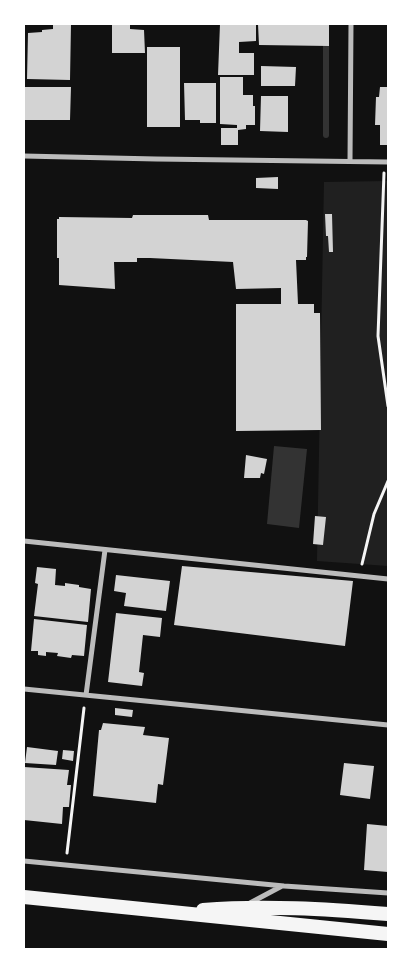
<!DOCTYPE html>
<html>
<head>
<meta charset="utf-8">
<style>
  body { margin:0 }
  #map { position:relative; width:412px; height:973px; overflow:hidden; background:#111; font-family:Arial,sans-serif }
  canvas { display:block }
  .frame { position:absolute; inset:0; border:25px solid #fff; pointer-events:none }
</style>
</head>
<body>
<div id="map">
<canvas width="412" height="973"></canvas>
<div class="frame"></div>
</div>
<script>
const context = document.querySelector('canvas').getContext('2d');
context.lineJoin = 'round';
function paint(path, color) { context.fillStyle = color; context.fill(path, 'evenodd'); }
function trace(path, color, width, dash) { context.strokeStyle = color; context.lineWidth = width; context.lineCap = dash ? 'butt' : 'round'; context.setLineDash(dash || []); context.stroke(path); }
paint(new Path2D(`
  M388,181V566L317,561L324,182Z`), '#202020');
paint(new Path2D(`
  M274,446L307,449L299,528L267,524Z`), '#333');
trace(new Path2D(`
  M326,135V24`), '#333', 6);
paint(new Path2D(`
  M53,24H71L70,80L27,79L28,33L42,32V30L53,29Z
  M112,24H130V29L144,30L145,53H112Z
  M220,24H256V41L239,42V53H254V75H218Z
  M258,24H329V46L259,45Z
  M147,47H180V127H147Z
  M261,66L296,67L295,86H261Z
  M220,77H243V95H253V106H255V125H246V129L238,130V145H221V128H237V125L220,124Z
  M184,83H216V123H200V120H185Z
  M24,87H71L70,120H24Z
  M380,87H388V145H380V125H375L376,97H379Z
  M261,96H288V132L260,131Z
  M278,177V189L256,188V178Z
  M325,214H332L333,252H329L328,236H326Z
  M133,215H208L209,220H306L308,221L307,257H306V260H296L298,304H314V313H320L321,430L236,431V304H281V288L236,289L233,262L150,258H137V262H114L115,289L59,285V258H57V219H59V217L132,218Z
  M246,455L267,459L264,474L261,473L260,478H244Z
  M315,516L326,517L323,545L313,544Z
  M182,566L353,581L345,646L174,625Z
  M37,567L56,569L55,585L65,586V583L79,585V587L91,589L88,622L34,616L38,584L35,583Z
  M116,575L170,581L166,611L124,606L126,593L114,591Z
  M116,613L162,618L160,637L143,635L139,672L144,673L142,686L108,682Z
  M34,619L87,625L84,656L72,655L71,658L57,656L58,653L46,652V656L38,655V651H31Z
  M115,708L133,710L132,717L115,715Z
  M103,723L145,727L143,735L169,738L163,785L158,784L156,803L93,796L99,730H101Z
  M27,747L58,751L56,765L25,763Z
  M63,750L74,751L73,761L62,759Z
  M344,763L374,766L370,799L340,795Z
  M24,767L69,770L67,785H71L69,807H63L62,824L24,820Z
  M367,824L388,826V872L364,870Z`), '#d3d3d3');
trace(new Path2D(`
  M384,173L378,336L388,406
  M362,564L374,514L388,481
  M67,853L84,708`), '#f5f5f5', 3);
trace(new Path2D(`
  M24,156L156,159L388,162
  M350,161L351,24
  M24,541L388,579
  M24,689L388,725
  M86,695L105,550
  M24,861L284,886L388,893
  M250,903L282,886`), '#bcbcbc', 5);
trace(new Path2D(`
  M24,897L388,934
  M203,910C265,905 326,909 388,914`), '#f5f5f5', 14);
</script>
</body>
</html>
